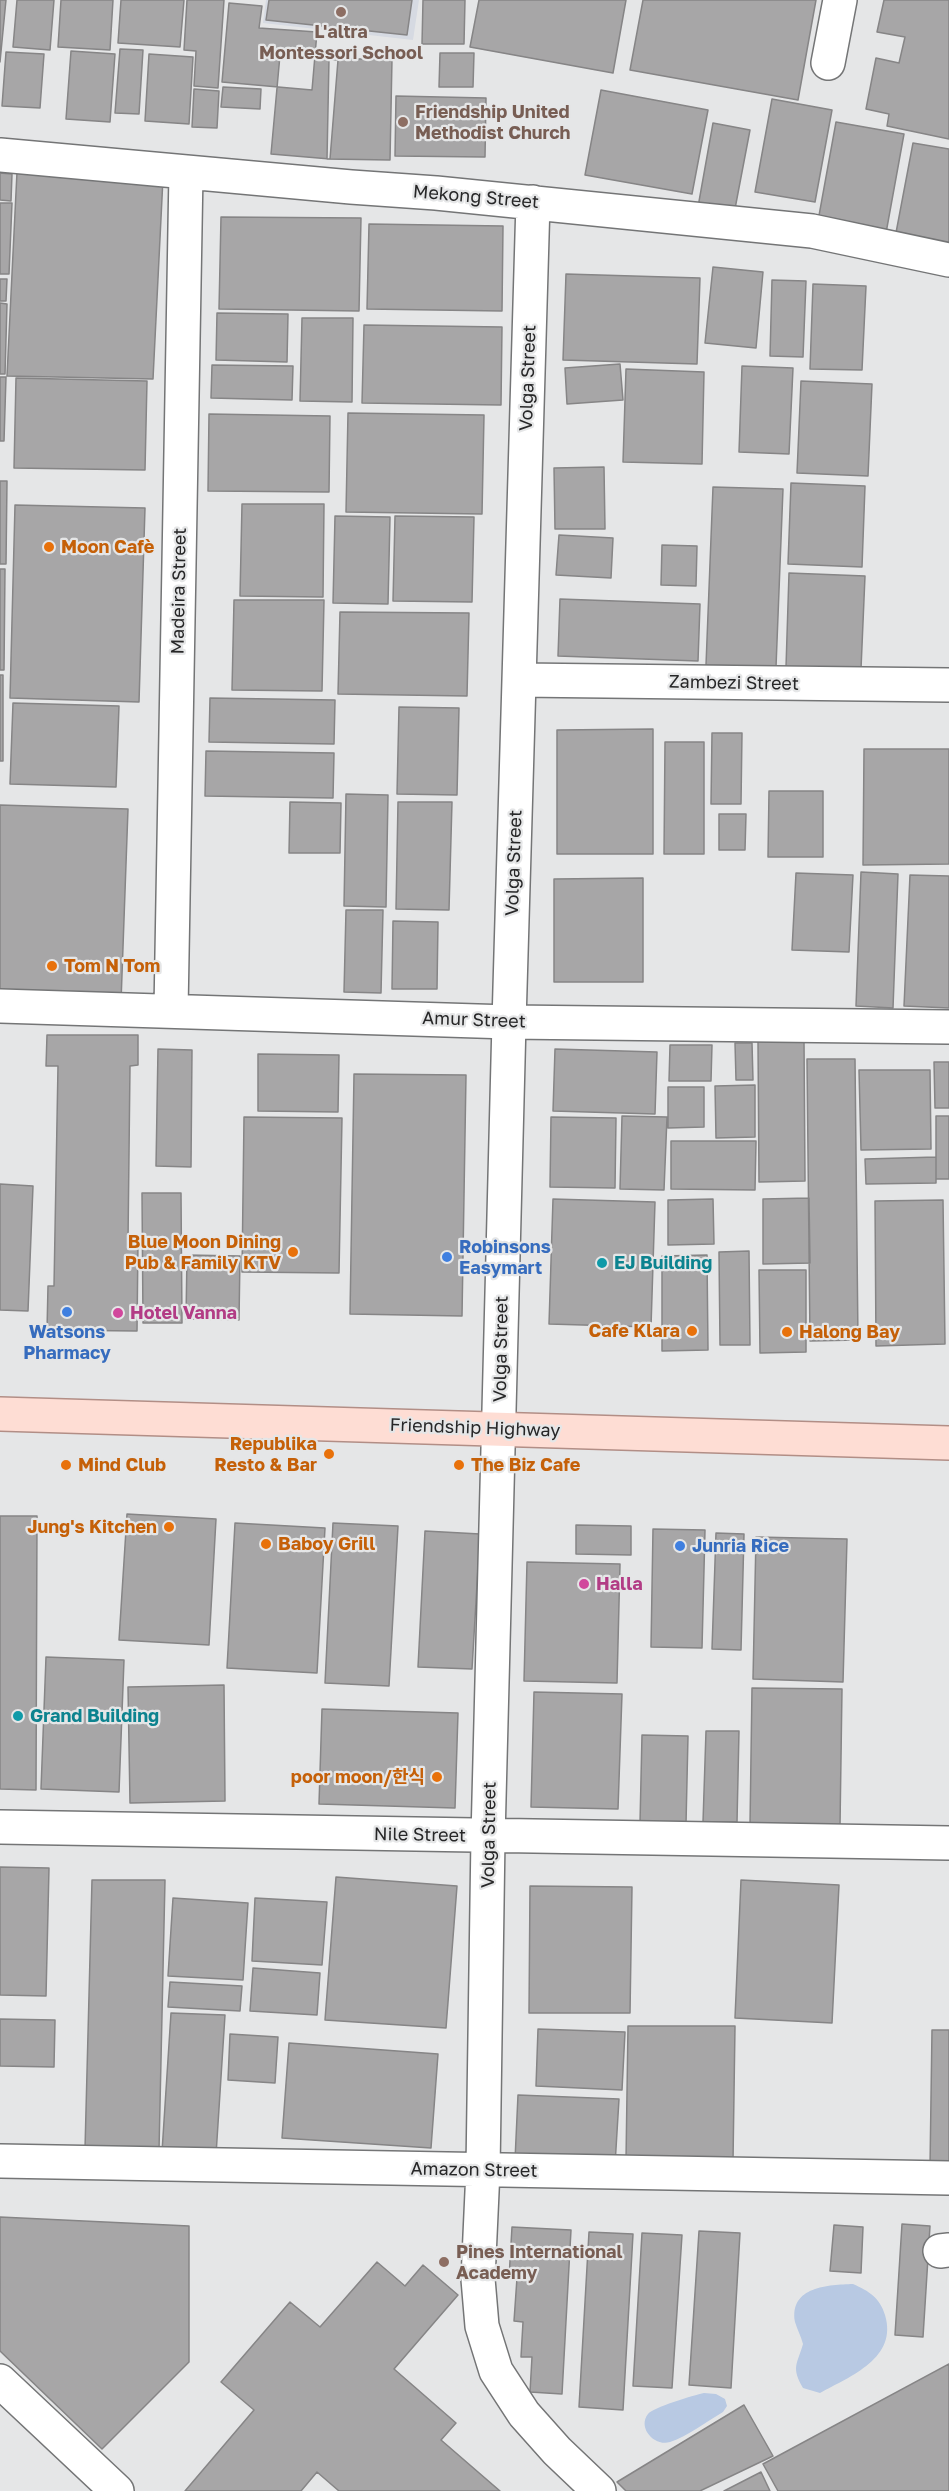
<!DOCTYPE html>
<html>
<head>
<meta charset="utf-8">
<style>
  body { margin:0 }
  canvas { display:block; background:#e5e6e7 }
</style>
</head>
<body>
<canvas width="949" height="2491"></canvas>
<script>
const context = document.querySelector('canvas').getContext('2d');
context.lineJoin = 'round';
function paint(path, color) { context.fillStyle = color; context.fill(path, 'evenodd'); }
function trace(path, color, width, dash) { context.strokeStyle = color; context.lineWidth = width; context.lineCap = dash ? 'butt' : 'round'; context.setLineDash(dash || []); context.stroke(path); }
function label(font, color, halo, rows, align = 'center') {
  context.font = font + ' "Golos Text","Noto Sans KR",sans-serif'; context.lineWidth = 4.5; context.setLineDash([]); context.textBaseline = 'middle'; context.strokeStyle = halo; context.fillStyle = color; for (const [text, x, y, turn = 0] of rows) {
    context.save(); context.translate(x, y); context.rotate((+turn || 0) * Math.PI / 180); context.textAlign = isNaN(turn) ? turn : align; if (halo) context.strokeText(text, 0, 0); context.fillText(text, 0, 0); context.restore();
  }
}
paint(new Path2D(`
  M266,0H419L413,40L263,23Z`), '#d6dae2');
paint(new Path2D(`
  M853,2284C869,2291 880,2298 885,2315C898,2358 851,2376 820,2393L803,2388C791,2367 797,2365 803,2344C801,2336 797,2329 795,2322C789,2286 829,2285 853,2284Z
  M704,2393L716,2394L725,2399L727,2406L723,2412C706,2422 688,2436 670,2442C655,2447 637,2428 648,2414C652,2408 694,2395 704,2393Z`), '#b8c9e3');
const building = new Path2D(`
  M0,0H6L0,62Z
  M17,0H54L50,50L13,47Z
  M61,0H113L110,50L58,47Z
  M121,0H184L180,47L118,43Z
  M187,0H224L218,88L194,86L196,51L184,50Z
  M269,0H412L407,35L266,20Z
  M423,0H465L464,44H422Z
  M479,0H626L613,73L470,47Z
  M643,0H816L798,100L630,70Z
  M884,0H949V139L887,126L889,114L866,109L876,58L899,63L905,37L877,32Z
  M229,3L262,6L259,28L317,32L312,90L222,82Z
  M120,49L143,50L139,114L115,113Z
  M71,51L115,54L110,122L66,119Z
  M6,52L44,54L40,108L2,106Z
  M440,53H474L473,87H439Z
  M149,54L193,57L189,124L145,121Z
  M280,55L338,60L330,159L271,154Z
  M329,59H392L390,160L327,159Z
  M223,87L261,89L260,109L221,107Z
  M194,89L219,91L217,128L192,127Z
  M601,90L708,110L692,194L585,175Z
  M396,96L486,98L485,157L395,156Z
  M772,99L832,110L815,202L755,192Z
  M836,122L904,134L886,233L818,221Z
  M713,123L750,130L734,214L698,207Z
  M913,143L949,149V248L895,238Z
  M17,172L163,178L153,379L7,376Z
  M0,173L12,174L11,201L0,200Z
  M0,203H12L9,274H0Z
  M221,217L361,218L359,311L219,309Z
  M369,224L503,226L502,311L367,309Z
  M713,267L763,272L756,348L705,343Z
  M566,274L700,278L697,364L563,360Z
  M0,279H7L6,301H0Z
  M772,280L806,281L803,357L770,356Z
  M813,284L866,286L862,370L810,369Z
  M0,303L7,304L5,374H0Z
  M217,313L288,314L287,362L216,360Z
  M302,318H353L352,402L300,401Z
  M364,325L502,327L501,405L362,403Z
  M620,364L623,400L567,404L565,368Z
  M212,365L293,366L292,400L211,398Z
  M742,366L793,368L789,454L739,452Z
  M626,369L704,372L702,464L623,462Z
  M0,377H6L4,441H0Z
  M16,378L147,381L145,470L14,468Z
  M801,381L872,384L868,476L797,473Z
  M348,413L484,415L482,514L346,512Z
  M209,414L330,416L329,492L208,491Z
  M604,467L605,529H555L554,468Z
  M0,481H7L6,564H0Z
  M791,483L865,486L862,567L788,564Z
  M713,487L783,489L776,667L706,665Z
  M242,504H324L323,597L240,596Z
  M15,505L145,508L139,702L10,698Z
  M335,516L390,517L388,604L333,603Z
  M395,516L474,517L472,602L393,601Z
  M559,535L613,538L611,578L556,575Z
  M662,545L697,546L696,586L661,585Z
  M0,569H5L4,670H0Z
  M789,573L865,576L861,669L786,667Z
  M560,599L700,604L698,661L558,656Z
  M234,600H324L322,691L232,690Z
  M340,612L469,613L467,696L338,694Z
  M0,675H3V761H0Z
  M210,698L335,700L334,744L209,742Z
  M13,703L119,706L116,787L10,784Z
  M399,707L459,708L457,795L397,794Z
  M653,729V854H557V730Z
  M712,733H742L741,804H711Z
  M665,742H704V854H664Z
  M864,749H949V864L863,865Z
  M206,751L334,753L333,798L205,796Z
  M769,791H823V857H768Z
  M346,794L388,795L386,907L344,906Z
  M290,802L341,803L340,853H289Z
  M398,802H452L449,910L396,909Z
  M0,805L128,809L121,1002L0,998Z
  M719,814H746L745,850H719Z
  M861,872L898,874L893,1008L856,1006Z
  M796,873L853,875L849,952L792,950Z
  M910,875L949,876V1008L904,1006Z
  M643,878V982H554V879Z
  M346,910H383L381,993L344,992Z
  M393,921L438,922L437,989H392Z
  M47,1035H138V1065L130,1066L128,1241H138L137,1331L47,1330L48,1286H54L58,1066H46Z
  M804,1040L805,1181L759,1182L758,1041Z
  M735,1043H752L753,1080H736Z
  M670,1045H712L711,1081H669Z
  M158,1049L192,1050L191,1167L156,1166Z
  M555,1049L657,1052L655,1114L553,1111Z
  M258,1054L339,1055L338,1112L258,1111Z
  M807,1059H855L858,1340L810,1341Z
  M934,1062H949V1108H935Z
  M859,1070H930L931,1149L861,1150Z
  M354,1074L466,1075L462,1316L350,1314Z
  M755,1085V1137L716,1138L715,1086Z
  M668,1087H704V1127L668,1128Z
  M622,1116L667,1117L664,1190L620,1189Z
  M936,1116H949V1179H936Z
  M244,1117L342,1118L339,1273L242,1272Z
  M551,1117L616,1118L615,1188L550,1187Z
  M671,1141H756L755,1190L671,1189Z
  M936,1157V1183L866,1184L865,1159Z
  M0,1184L33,1186L28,1311L0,1310Z
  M142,1193H181L182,1323H143Z
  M809,1198L810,1263L763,1264V1199Z
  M553,1199L655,1202L651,1327L549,1324Z
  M713,1199L714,1244L668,1245V1200Z
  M943,1200L945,1344L876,1346L875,1201Z
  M749,1251L750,1345H720L719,1252Z
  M187,1255L240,1256L239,1320L186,1319Z
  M707,1255L708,1350L662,1351V1256Z
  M759,1270H806V1352L760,1353Z
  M127,1514L216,1519L209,1645L119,1640Z
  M0,1516H37L36,1790L0,1789Z
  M235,1523L325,1528L317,1673L227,1668Z
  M333,1523L398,1526L389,1686L325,1683Z
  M576,1525L631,1526V1555L576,1554Z
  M653,1529L705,1530L702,1648L651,1647Z
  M425,1531L480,1534L472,1669L418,1667Z
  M716,1533L744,1534L741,1650L712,1649Z
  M756,1537L847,1539L843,1682L753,1679Z
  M527,1562L620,1564L617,1683L524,1681Z
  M46,1657L124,1660L119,1792L41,1789Z
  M224,1685L225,1801L130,1803L128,1687Z
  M752,1688L842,1689L840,1826L750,1825Z
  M534,1692L622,1694L618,1809L531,1807Z
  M322,1709L458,1713L455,1808L319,1804Z
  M706,1731H739L737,1822H703Z
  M642,1735L688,1736L686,1824L640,1823Z
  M0,1867L49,1868L46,1996L0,1995Z
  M336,1877L457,1886L446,2028L325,2020Z
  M92,1880H165L159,2150L85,2149Z
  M741,1880L839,1885L832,2023L735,2018Z
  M530,1886L632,1887L630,2013H529Z
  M173,1898L248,1903L243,1980L168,1976Z
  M255,1898L327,1902L322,1965L252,1961Z
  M253,1968L320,1973L317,2015L250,2011Z
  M170,1982L242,1986L240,2011L168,2007Z
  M171,2013L225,2015L216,2155L162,2152Z
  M0,2019L55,2020L54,2067L0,2066Z
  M628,2026H735L733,2161L626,2160Z
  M538,2029L625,2032L622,2090L536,2086Z
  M932,2030H949V2167H930Z
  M230,2034L278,2037L275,2083L228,2080Z
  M289,2043L438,2054L431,2148L282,2138Z
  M518,2095L619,2099L615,2165L515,2160Z
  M0,2217L189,2226V2362L102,2449L0,2351Z
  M902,2224L930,2226L923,2337L895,2335Z
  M834,2225L863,2227L861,2273L830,2271Z
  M512,2227L571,2230L562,2394L530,2392L532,2357H521L523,2322L514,2321L517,2278H509Z
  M699,2231L740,2233L731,2388L689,2385Z
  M589,2232L633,2234L623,2410L579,2407Z
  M642,2233L682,2235L672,2388L633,2386Z
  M377,2262L405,2286L423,2265L458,2295L394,2369L456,2423L441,2440L500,2491H339L317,2472L301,2491H185L254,2410L221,2382L290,2302L320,2327Z
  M949,2364V2491H778L763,2464Z
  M744,2405L773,2456L700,2491H626L617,2482Z
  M761,2472L770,2491H724Z`);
paint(building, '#a7a6a7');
trace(building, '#868586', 1.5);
const minor = new Path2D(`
  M828,63L840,0
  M0,155L351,187L436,193L812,231L949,260
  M533,202L509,1022L488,1837L483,2170L478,2279L482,2326L496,2371L524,2414L557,2451L599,2491
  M520,680L949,685
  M0,1006L509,1022L949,1027
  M171,1010L186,172
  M0,1827L949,1843
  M0,2161L949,2178
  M940,2251L949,2250
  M0,2381L117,2491`);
const major = new Path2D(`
  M0,1414L949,1443`);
trace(minor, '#747576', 36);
trace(major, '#b28e86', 36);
trace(minor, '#fff', 33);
trace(major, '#feddd4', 33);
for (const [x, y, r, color] of [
  [341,12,6,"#8d6e63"],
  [403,122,6,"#8d6e63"],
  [49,547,6,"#e8710a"],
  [52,966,6,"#e8710a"],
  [293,1252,6,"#e8710a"],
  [447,1257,6,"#3f7fe0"],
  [602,1263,6,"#0f9aa8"],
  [67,1312,6,"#3f7fe0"],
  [118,1313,6,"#d1479c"],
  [692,1331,6,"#e8710a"],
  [787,1332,6,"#e8710a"],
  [329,1454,6,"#e8710a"],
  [66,1465,6,"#e8710a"],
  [459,1465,6,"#e8710a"],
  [169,1527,6,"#e8710a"],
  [266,1544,6,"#e8710a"],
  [680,1546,6,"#3f7fe0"],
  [584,1584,6,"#d1479c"],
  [18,1716,6,"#0f9aa8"],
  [437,1777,6,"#e8710a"],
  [444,2262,6,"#8d6e63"]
]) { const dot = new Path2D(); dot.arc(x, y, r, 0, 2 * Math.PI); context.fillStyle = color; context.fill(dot); trace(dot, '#e5e6e7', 2); }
label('bold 18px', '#785e54', '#e5e6e7', [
  ["L'altra",341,32,"center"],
  ["Montessori School",341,53,"center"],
  ["Friendship United",415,112],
  ["Methodist Church",415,133],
  ["Pines International",456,2252],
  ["Academy",456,2273]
], 'left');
label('18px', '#272728', '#e5e6e7', [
  ["Mekong Street",476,197,5],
  ["Volga Street",528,378,-88],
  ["Madeira Street",179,591,-89],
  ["Zambezi Street",734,683,1],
  ["Volga Street",514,863,-88],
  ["Amur Street",474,1020,2],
  ["Volga Street",501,1349,-89],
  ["Friendship Highway",475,1428,2],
  ["Nile Street",420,1835,1],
  ["Volga Street",489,1835,-89],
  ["Amazon Street",474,2170,1]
]);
label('bold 18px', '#c56008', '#e5e6e7', [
  ["Moon Cafè",61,547],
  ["Tom N Tom",64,966],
  ["Blue Moon Dining",281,1242,"right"],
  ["Pub & Family KTV",281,1263,"right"],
  ["Cafe Klara",680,1331,"right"],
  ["Halong Bay",799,1332],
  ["Republika",317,1444,"right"],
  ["Resto & Bar",317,1465,"right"],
  ["Mind Club",78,1465],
  ["The Biz Cafe",471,1465],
  ["Jung's Kitchen",157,1527,"right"],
  ["Baboy Grill",278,1544],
  ["poor moon/한식",425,1777,"right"]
], 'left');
label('bold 18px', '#366cbe', '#e5e6e7', [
  ["Robinsons",459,1247],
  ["Easymart",459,1268],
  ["Watsons",67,1332,"center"],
  ["Pharmacy",67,1353,"center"],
  ["Junria Rice",692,1546]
], 'left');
label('bold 18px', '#0d838f', '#e5e6e7', [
  ["EJ Building",614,1263],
  ["Grand Building",30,1716]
], 'left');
label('bold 18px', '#b23c85', '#e5e6e7', [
  ["Hotel Vanna",130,1313],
  ["Halla",596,1584]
], 'left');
</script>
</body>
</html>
